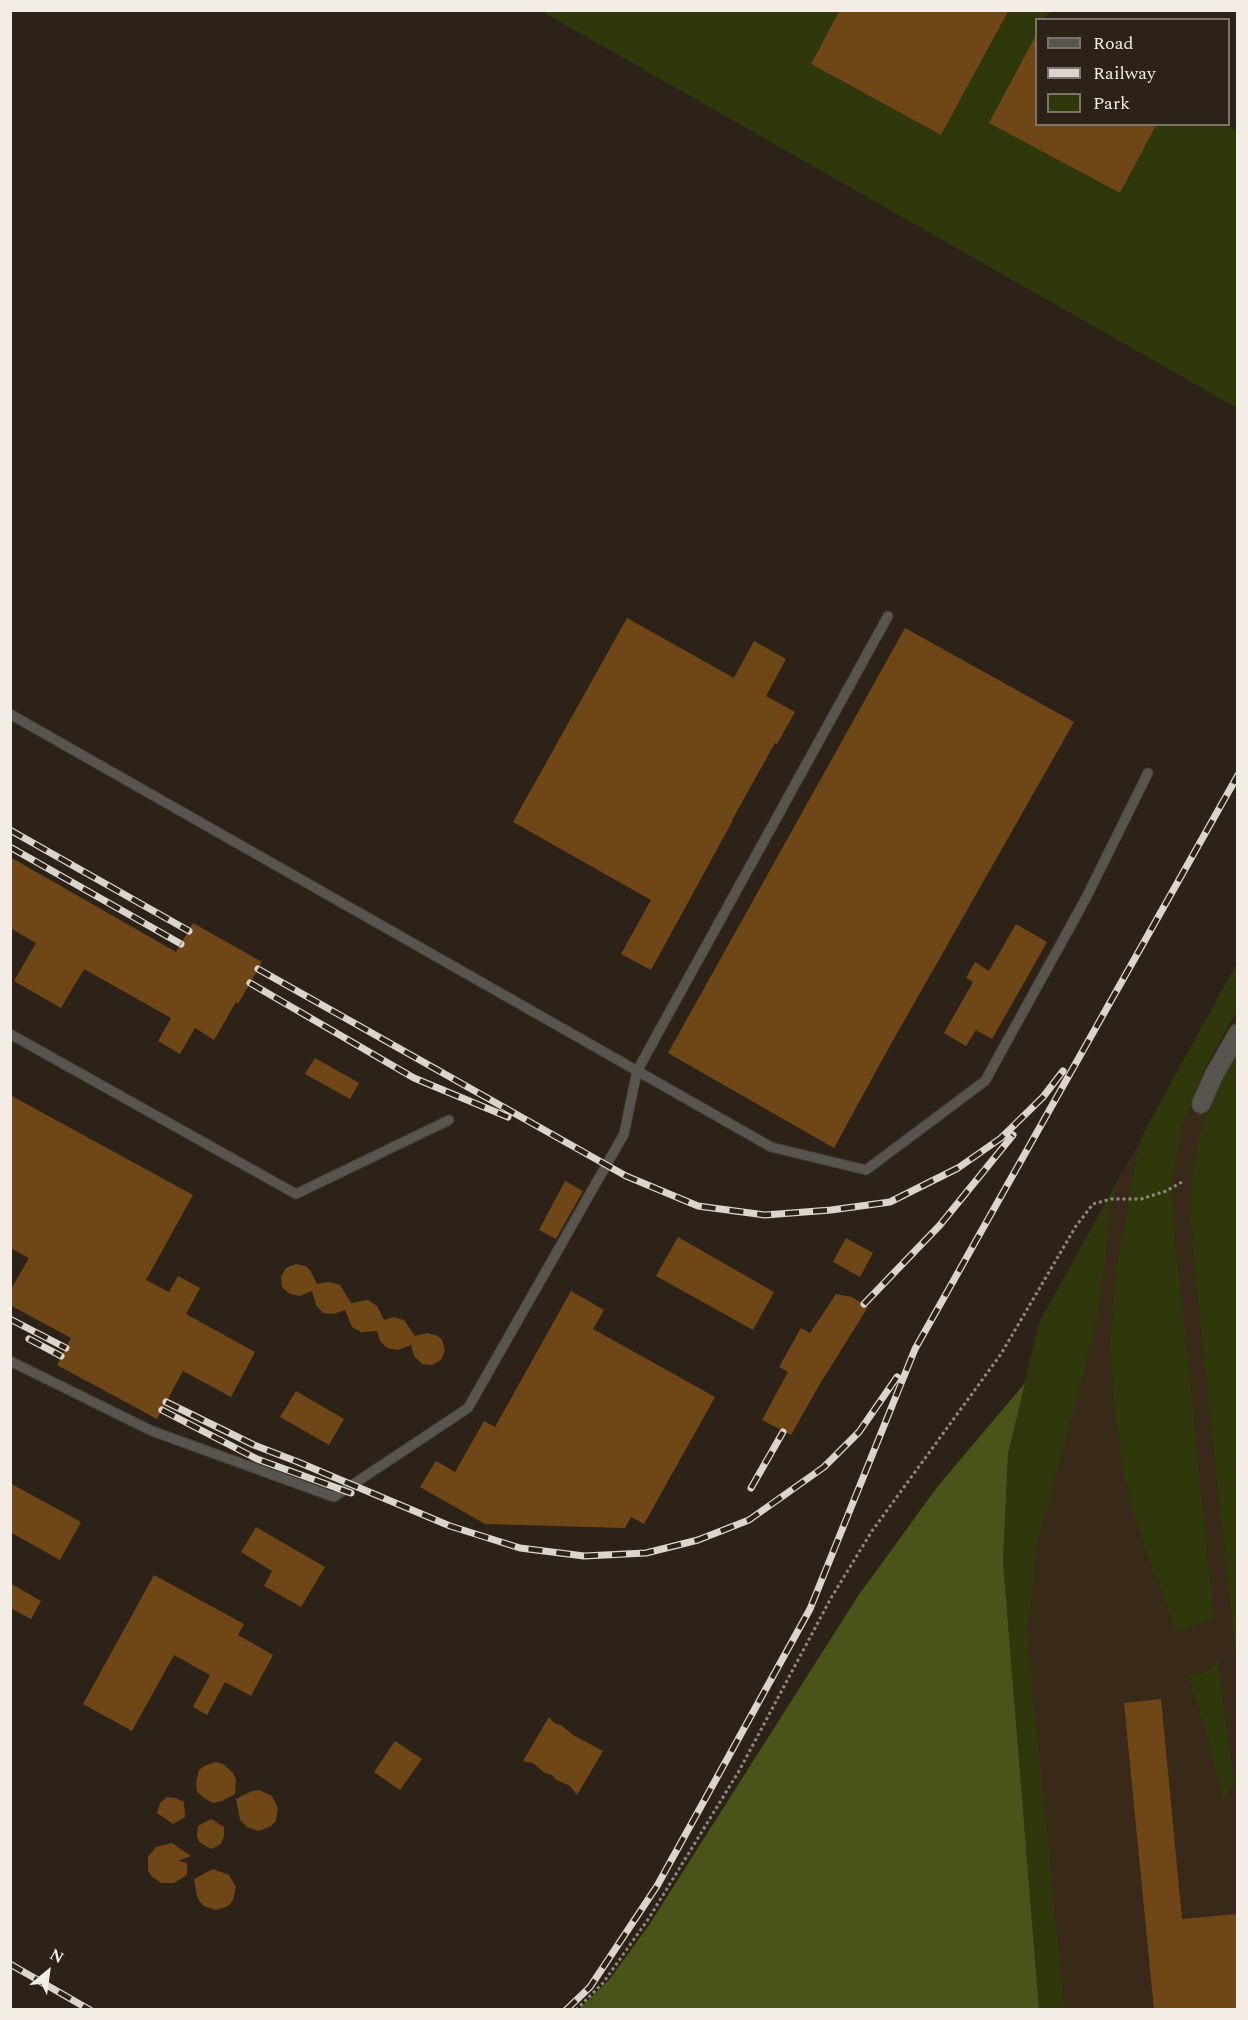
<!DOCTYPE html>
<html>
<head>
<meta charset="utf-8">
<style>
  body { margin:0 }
  #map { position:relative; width:1248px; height:2020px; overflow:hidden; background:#2d2218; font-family:Spectral,serif }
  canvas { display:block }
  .frame { position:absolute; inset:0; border:12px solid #f4ede6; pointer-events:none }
  .legend { position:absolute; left:1035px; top:18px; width:195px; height:108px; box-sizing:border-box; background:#2d2218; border:2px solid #7d736a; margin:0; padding:8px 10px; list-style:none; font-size:18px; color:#f4ede6 }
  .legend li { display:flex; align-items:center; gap:12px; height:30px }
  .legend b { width:30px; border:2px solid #7d736a }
  .north { position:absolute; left:18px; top:1942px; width:60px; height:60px; -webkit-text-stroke:4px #2d2218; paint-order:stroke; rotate:29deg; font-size:16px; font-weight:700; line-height:24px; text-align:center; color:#f4ede6 }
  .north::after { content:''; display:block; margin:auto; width:21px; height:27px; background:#f4ede6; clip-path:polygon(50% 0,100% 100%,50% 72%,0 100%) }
</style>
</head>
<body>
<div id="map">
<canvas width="1248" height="2020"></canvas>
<div class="frame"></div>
<ul class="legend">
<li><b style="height:8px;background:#58554f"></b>Road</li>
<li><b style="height:8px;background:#dcd5ce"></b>Railway</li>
<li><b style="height:16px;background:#2f380a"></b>Park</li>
</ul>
<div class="north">N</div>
</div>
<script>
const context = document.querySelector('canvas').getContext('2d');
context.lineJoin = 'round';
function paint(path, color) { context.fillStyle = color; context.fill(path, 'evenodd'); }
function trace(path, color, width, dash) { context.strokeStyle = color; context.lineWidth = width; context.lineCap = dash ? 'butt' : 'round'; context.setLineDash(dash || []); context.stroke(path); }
paint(new Path2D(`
  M1183,1063L1237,1088V2009L1039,2010L1008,1454L1039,1323Z`), '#382919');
paint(new Path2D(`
  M541,11H840L811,64L941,135L1009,11H1050L1045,19L1036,20V35L990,123L1120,193L1157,125H1225L1237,131V408Z
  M1237,963V1011L1203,1072L1180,1134L1172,1181L1173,1218L1214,1618L1177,1632L1141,1538L1124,1476L1114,1403L1110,1342L1116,1273L1136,1161L1143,1134Z
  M1237,1047V1669L1194,1261C1193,1240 1190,1217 1191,1196C1194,1140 1210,1095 1237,1047Z
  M1123,1171L1111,1205L1100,1302L1083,1376L1036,1548L1027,1637L1065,2009H1039L1003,1561L1008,1454L1039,1323Z
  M1217,1657L1234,1783L1222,1802C1215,1757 1201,1716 1187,1673C1203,1677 1213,1672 1217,1657Z`), '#2f380a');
paint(new Path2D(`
  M1025,1383L1008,1454L1003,1561L1039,2009H579L609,1980L649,1925L858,1596L938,1486Z`), '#495419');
paint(new Path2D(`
  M840,10H1009L941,135L811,64Z
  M1036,35V124H1157L1120,193L989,123Z
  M627,618L734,678L754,641L786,659L766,696L795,712L777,744L775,743L732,820H733L651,970L621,954L651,900L513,822Z
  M905,628L1074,722L887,1051L834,1148L668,1053Z
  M10,857L176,952L193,923L262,962L238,1004L236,1002L214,1040L195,1028L180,1054L158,1041L171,1018L84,969L61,1008L14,981L36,943L10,928Z
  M1016,924L1047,942L992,1039L976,1030L966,1046L944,1033L973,982L966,978L975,962L989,971Z
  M315,1058L359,1083L350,1099L305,1074Z
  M10,1095L193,1195L146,1280L169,1292L178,1276L200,1288L186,1314L255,1352L231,1397L183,1371L157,1419L57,1365L71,1338L10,1305V1291L29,1258L10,1248Z
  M565,1181L583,1191L556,1239L539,1230Z
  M678,1237L774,1292L753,1330L656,1276Z
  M846,1238L873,1253L860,1277L833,1262Z
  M296,1264L306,1266L310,1270L317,1284L329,1282L340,1285L351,1303L368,1300L377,1306L384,1320L394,1317L404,1320L415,1336L428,1333L438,1336L442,1340L445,1350L441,1360L432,1365L422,1364L414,1356L411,1345L398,1350L387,1348L380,1341L377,1331L361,1332L352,1327L345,1310L334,1314L323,1313L316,1305L312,1291L300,1296L290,1294L282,1287L281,1277L286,1268Z
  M571,1291L604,1310L593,1329L715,1397L644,1524L631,1517L625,1528L485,1524L420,1487L436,1461L455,1472L484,1421L495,1427Z
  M836,1294L852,1297L868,1307L818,1387L791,1435L762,1420L788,1372L779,1367L801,1328L810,1333Z
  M296,1391L344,1419L329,1445L280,1417Z
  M10,1483L81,1522L60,1560L10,1532Z
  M256,1527L325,1567L301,1607L264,1586L272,1571L241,1552Z
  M154,1575L244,1624L238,1635L273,1655L251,1696L225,1682L207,1715L193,1707L210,1675L174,1655L132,1731L83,1704Z
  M10,1583L41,1601L31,1619L10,1608Z
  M1161,1699L1182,1919L1238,1914V2010H1154L1124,1703Z
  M549,1717L554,1723L561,1725L573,1735L603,1751L577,1795L570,1786L555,1779L552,1775L545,1773L533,1763L523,1761Z
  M395,1741L422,1759L400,1790L374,1772Z
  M216,1762L223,1764L233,1773L236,1779L235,1794L222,1801L213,1803L204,1798L197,1792L196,1782L199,1770L204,1766Z
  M259,1790L272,1796L278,1808L276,1821L271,1826L259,1831L247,1827L240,1820L236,1799L252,1791Z
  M167,1797L176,1798L184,1802L185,1817L173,1824L157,1813L160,1803Z
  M211,1819L224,1827V1836L221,1844L211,1849L199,1842L197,1836L198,1826Z
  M172,1843L191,1856L178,1861L187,1863V1875L174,1883H161L151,1876L148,1870V1857L156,1847Z
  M213,1869L229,1875L236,1887L233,1900L228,1906L216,1910L204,1906L200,1902L197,1896L194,1879Z`), '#6f4716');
const lane = new Path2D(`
  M10,714L771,1147L866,1170L985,1081L1086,898L1148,773
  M10,1034L296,1194L449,1120
  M10,1361L152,1431L334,1497L468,1408L624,1134L637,1071L888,616`);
const street = new Path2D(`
  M1201,1104L1215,1073L1238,1033`);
trace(lane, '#493e35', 11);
trace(street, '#493e35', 20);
trace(new Path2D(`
  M576,2010L603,1983L649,1918L739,1771L831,1598L872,1531L1001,1354L1076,1226L1093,1204L1111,1199H1141L1166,1191L1182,1182`), '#918880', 3, [3, 3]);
trace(lane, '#58554f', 9);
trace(street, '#58554f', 18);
const rail = new Path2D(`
  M10,830L189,931
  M10,847L181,944
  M258,969L626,1176L698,1206L765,1215L831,1210L890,1202L958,1168L1001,1138L1043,1097L1063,1071
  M250,983L414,1078L508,1117
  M864,1304L940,1225L1013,1135
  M10,1319L66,1348
  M29,1339L61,1356
  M166,1402L254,1445L298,1462L450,1526L520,1548L584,1556L646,1553L698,1540L749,1520L824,1467L859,1432L897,1377
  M162,1410L257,1459L351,1493
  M751,1488L783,1432
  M10,1964L90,2010
  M566,2010L590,1987L657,1886L810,1609L915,1349L1238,775`);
trace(rail, '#dcd5ce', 7);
trace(rail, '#2d2218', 4.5, [14]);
</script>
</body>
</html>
